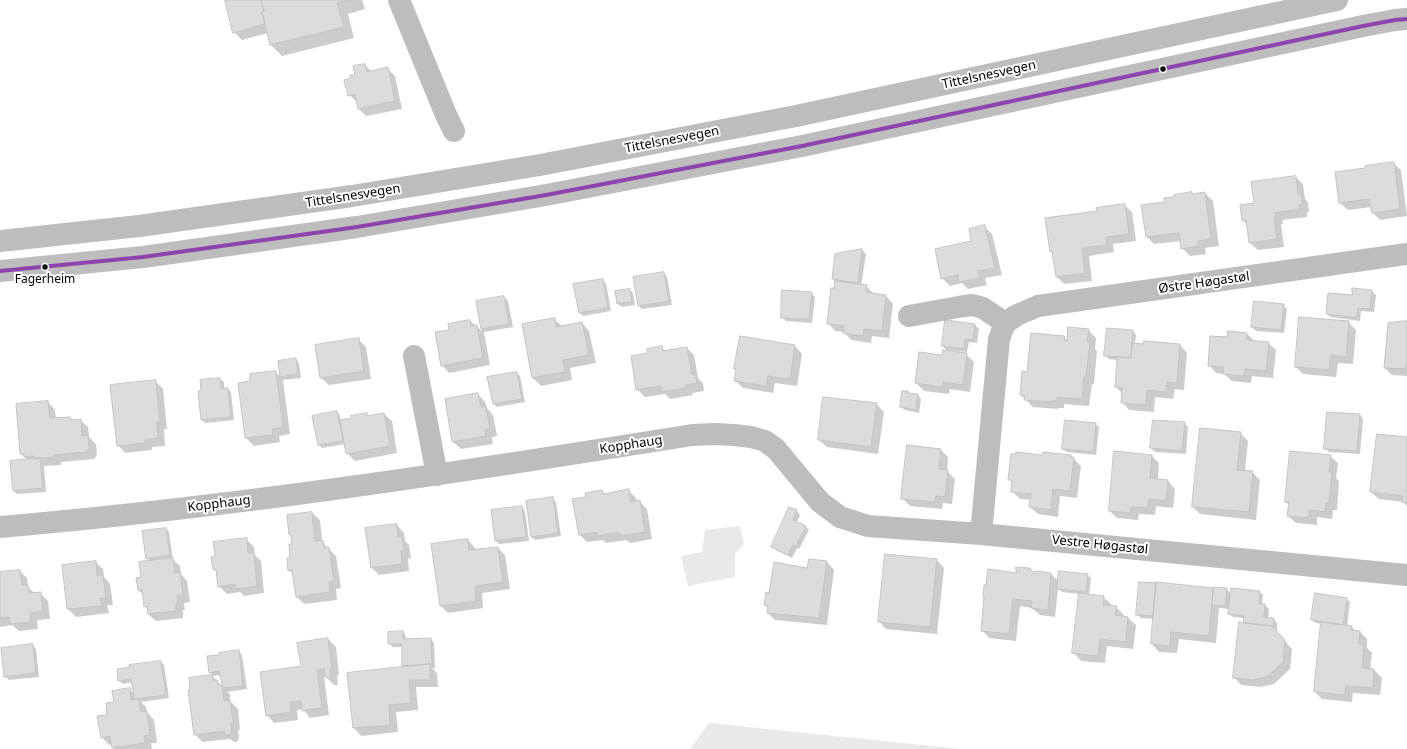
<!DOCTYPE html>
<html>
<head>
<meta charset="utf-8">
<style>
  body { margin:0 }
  canvas { display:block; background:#fff }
</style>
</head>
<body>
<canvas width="1407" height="749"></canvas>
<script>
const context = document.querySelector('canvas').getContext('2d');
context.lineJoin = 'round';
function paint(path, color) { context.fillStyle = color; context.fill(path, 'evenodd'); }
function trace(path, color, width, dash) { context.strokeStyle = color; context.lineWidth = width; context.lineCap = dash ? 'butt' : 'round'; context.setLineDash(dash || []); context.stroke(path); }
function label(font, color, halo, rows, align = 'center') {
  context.font = font + ' "Noto Sans",sans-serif'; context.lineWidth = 4; context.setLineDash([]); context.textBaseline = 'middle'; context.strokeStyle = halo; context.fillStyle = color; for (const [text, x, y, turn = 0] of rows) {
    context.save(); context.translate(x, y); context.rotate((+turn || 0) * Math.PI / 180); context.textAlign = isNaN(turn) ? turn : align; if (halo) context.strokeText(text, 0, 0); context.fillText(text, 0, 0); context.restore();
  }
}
paint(new Path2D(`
  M740,526L744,544L735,554V577L688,586L681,556L702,552L705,530Z
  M709,723L961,749H690Z`), '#e9e9e9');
paint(new Path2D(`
  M226,0H362L365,9L348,14L354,38L282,56L271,45L268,33L242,40L234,32Z
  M365,65L372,72L388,69L395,76L402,109L366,116L359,109L357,102L349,95L352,79Z
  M1393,163L1401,170L1407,216L1380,220L1373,213L1372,207L1348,210L1340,203L1367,169Z
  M1295,177L1303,184L1305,199L1308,203L1309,212H1307V217L1282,220L1283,224H1281L1284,247L1258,250L1250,243L1248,226L1243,220L1255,204Z
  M1192,193L1193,195L1205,193L1213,201L1219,246L1205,248L1206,254L1190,256L1182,248L1181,241L1154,244L1147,237L1166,203L1175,197Z
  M1124,205L1132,212L1136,241L1113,244L1114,252L1089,256L1092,281L1064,284L1057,277L1054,254L1051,252L1098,212Z
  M985,227L992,234L1002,275L985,278L987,285L968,289L962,283L950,286L942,278Z
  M862,250L866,254L861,286H866L874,294L886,296L893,304L889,338L872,336L871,343L851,340L844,332L835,331L828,323L836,282L833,279L836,255Z
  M664,273L667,277L672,305L642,309L639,306Z
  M602,280L606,283L611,311L583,316L580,313Z
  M1353,289L1372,291L1376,295L1374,312L1361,311L1360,321L1330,317L1327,314L1352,296Z
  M630,290L633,293L635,305L622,307L618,304Z
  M811,293L815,297L812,323L786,321L782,317Z
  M504,297L508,301L513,327L484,332L490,365L449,373L442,365L450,330L470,321L482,331L477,302Z
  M1283,305L1287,309L1284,333L1256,331L1252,327Z
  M554,319L563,327L582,323L589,331L596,363L570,368L572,380L541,386L533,378L523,325Z
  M946,321L975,325L979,329L977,343L969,342L967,352L946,350L943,346Z
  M1348,322L1356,330L1353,364L1338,363L1336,377L1303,374L1296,367Z
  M1407,322V376L1392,375L1385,368Z
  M1088,330L1096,338L1095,349L1097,351L1094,384H1092L1089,406L1064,404V408H1058V409L1033,407L1021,395L1028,373L1064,337L1068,341Z
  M1133,331L1136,335L1135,344L1180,345L1187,353L1184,390L1175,389L1173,399L1155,397L1154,412L1129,410L1122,402V393L1116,387L1118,360L1109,359L1105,356Z
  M1247,334L1255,341L1268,343L1276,350L1273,378L1252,376L1251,383L1232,381L1224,374L1216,373L1209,365L1228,338Z
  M358,339L366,347L371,379L329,385L321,378Z
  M795,346L802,354L797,386L775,383L773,393L743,388L735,380L737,370L735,369Z
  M662,348L666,351L687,348L694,355L698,378L703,383L704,391L692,393L693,395L670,399L665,394L645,397L637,389L649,354Z
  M966,354L974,362L970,392L950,389L949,394L924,391L916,383Z
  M296,359L299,363L301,378L283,380L290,434L279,436L280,442L254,446L246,438L239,384L251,382L275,372L281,377L279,362Z
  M517,373L520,376L525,402L497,407L494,404Z
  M220,379L224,382V389H228L231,392L234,420L205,423L202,420Z
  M155,381L163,389L167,429H164L165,446L152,447V450L125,453L118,445Z
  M908,392L910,394L918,395L921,399L919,413L905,410L901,407Z
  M478,394L485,402L487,408L493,415L497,436L492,437L493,444L461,449L453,442L446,400Z
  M48,402L55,410L56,419L70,418L73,420H80L88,427L89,437L96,444L97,455L94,459L61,462V465L44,466L46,492L17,494L14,491L28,461L21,454Z
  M876,404L884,412L878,454L827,447L819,440Z
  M337,412L340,416L341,421L353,419L366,414L369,417L384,414L392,421L397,453L355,461L347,453L345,444L322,448L319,445Z
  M1360,415L1363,419L1360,454L1329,452L1325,448Z
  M1184,423L1188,427L1186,454L1155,452L1151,448Z
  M1095,424L1099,427L1096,455L1067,452L1063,449Z
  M1240,433L1248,441L1245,471L1252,472L1260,480L1256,520L1200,514L1193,507Z
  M1407,438V506L1403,502L1379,499L1371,492Z
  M941,450L948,457L947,471L955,479L952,504L943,503L942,509L910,506L902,498Z
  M1043,456H1071L1081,466L1077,498L1060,496L1058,517L1038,514L1030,507L1031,500L1020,499L1012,491L1013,483L1009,479Z
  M1152,456L1159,463L1158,480L1168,481L1175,489L1173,508L1156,506L1155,515L1139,514L1138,520L1117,518L1110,511Z
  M1330,456L1338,463L1336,478L1339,481L1337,510H1333L1332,519L1317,517V525L1296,523L1288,516L1289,505L1286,502Z
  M628,490L636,498L637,501H639L647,509L652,539L630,543L626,540L606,543L603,540L587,542L580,535L574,500L587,498L602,491L605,494Z
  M552,498L556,502L561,536L535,540L532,537Z
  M522,507L525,511L529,541L499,544L496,541Z
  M790,508L797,511L800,515L797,522L805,526L809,530L799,549L797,548L792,558L776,550L772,547Z
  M312,513L320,520L322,538L321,539V541L336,556L341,588L336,589L337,600L304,604L297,597L294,575L289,570L293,545L292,536L290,534Z
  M397,525L404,533L405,541L409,545L411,558L408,559L409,571L379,575L372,568Z
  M166,529L169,532L173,560L180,566L181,574L187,581L190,602L184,603L185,610H183V618L156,621L148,614V609L145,606L144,595L138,590L142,578L150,561L147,558Z
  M246,539L254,547L255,555L261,561L264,593L244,596L240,592L227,594L219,586L217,573L214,569Z
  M468,540L475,548L476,550L498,548L505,555L510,589L482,593L483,608L448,613L440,605Z
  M937,560L944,568L937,634L886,629L879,621Z
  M95,562L103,569L104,577L110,584L113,605H107L109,613L76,617L68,609L63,565Z
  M827,562L834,570L827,625L775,620L768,613V608L765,605L770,594L808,569Z
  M20,571L27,578L28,587L35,594L40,593L48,601L50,619L37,620L38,629L19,631L12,625L0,627V573Z
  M1051,574L1059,582L1087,575L1091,578L1089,595L1103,597L1111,604V606L1116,607L1124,615L1123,617L1128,618L1136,625L1133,649L1107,646L1105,663L1081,661L1074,653L1080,594L1062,592L1058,588L1055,617L1040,615L1032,608L1020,606L1016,641L989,638L982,630L985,598L984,597L1036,575Z
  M1140,583L1213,589L1214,590L1226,589L1231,594L1259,592L1263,595L1262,605H1265L1269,609L1268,619H1274L1277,623V632L1292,649L1290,669L1274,684L1260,687L1241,685L1234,677L1245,618L1233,617L1229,614L1230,609L1219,608L1216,643L1179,639L1177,653L1159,652L1152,644L1154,619L1141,618L1137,614Z
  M1347,599L1350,602L1347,626L1352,627L1356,632H1360L1367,639V648L1372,653L1370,670H1374L1382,678L1380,695L1353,693L1352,702L1322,699L1315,692L1322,624L1316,623L1312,620Z
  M403,632L406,636V640L431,639L434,643L435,668H432L437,673L438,687H416L418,710L396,712L398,732L361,736L354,728L348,674L405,668L403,666V647H393L389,643Z
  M328,639L336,647L339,675H337L338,685H334L326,677H324L329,715L310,718L303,709L297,710L298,720L274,723L267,715L302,667Z
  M32,645L36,649L39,677L9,680L5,676Z
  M239,651L242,655L247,689L227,692L230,694V701L238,709L240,730H238L239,738L237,742H234L230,739L202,742L195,734L212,676L223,687L221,675L213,676L210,672Z
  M161,662L164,665L169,698L141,702L146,707L147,712L154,720L157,743H151L152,749H114L113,744L109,745L102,737L108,716L115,703L129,689L134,694L133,682L123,684L119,680Z`), '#0003');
const building = new Path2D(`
  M225,0H261L264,11L262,12L265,24L233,33Z
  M261,0H348L337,3L344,27L270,45L262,12L264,11Z
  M365,64L367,72L388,67L395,101L358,109L355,94L348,96L344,80L351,78L350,75H355L353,66Z
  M1394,162L1400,209L1372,213L1369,199L1339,203L1335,172L1365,168V166Z
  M1296,176L1298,194H1301L1302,204L1299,205L1300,209L1275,213L1276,217H1274L1277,239L1249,243L1246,220L1242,221L1240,205L1254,203L1251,182Z
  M1192,192V194L1205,192L1211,239L1198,241L1199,246L1181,249L1179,233L1146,237L1141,205L1165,202L1164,198L1174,197V195Z
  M1125,204L1129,234L1106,237L1107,245L1082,248L1085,273L1056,277L1052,252H1050L1045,218L1097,211L1096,208Z
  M985,225L995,268L978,271L980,278L959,282L958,275L941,279L935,249L971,241L969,229Z
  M862,249L858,283L832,279L835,254Z
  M664,272L669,301L638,306L633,277Z
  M603,279L608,308L579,313L573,284Z
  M835,281L867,285L866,292L886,295L882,331L864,329L863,336L843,333L844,326L827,324L831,288H834Z
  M1352,288L1372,290L1370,309L1358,308L1357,318L1326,314L1328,293L1352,295Z
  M630,289L632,301L617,304L615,291Z
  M782,290L812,292L809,319L781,318Z
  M504,296L509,324L481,329L476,301Z
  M1254,301L1284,304L1281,330L1251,327Z
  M1299,317L1349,321L1346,357L1331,355L1329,370L1295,367Z
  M555,318L556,327L582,322L589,355L563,360L565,372L532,378L522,324Z
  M470,320L471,326L477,325L483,358L441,366L435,332L449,330L448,324Z
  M945,320L975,324L973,340L965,339L964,349L942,346Z
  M1407,321V364L1405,369L1384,368L1388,323Z
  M1068,327L1089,329L1087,342H1090L1086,377H1084L1082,399L1057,397V401H1051V402L1024,400L1025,396L1020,395L1022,371L1027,372L1031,333L1065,336L1064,340L1067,341Z
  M1107,328L1133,330L1131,358L1104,356Z
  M1228,331L1247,333V340L1269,342L1266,371L1245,369L1244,376L1223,374L1224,367L1208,366L1210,336L1227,337Z
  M740,336L795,345L790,379L768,376L766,386L734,381L736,369H734Z
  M359,338L364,371L320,378L315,345Z
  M1144,341L1180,344L1177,383L1167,382L1166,392L1147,390L1146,405L1121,403L1122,388L1115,387L1117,357L1131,358L1132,343L1143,344Z
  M662,346L663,351L687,347L692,375L695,374L697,383L685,385L686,388L662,392L661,386L636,390L631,356L648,353L647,349Z
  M943,350L967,353L963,385L943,382L942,387L915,383L919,352L942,355Z
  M296,358L298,374L280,377L278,361Z
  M276,371L283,427L272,429L273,435L245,438L238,383L250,381V374Z
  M517,372L522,399L493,404L487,377Z
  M220,378L221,388H228L231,417L201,420L198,391L201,390L200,380Z
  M156,380L160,421L157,422L158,438L145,440V443L117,446L110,385Z
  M902,391H908V393L918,394L916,410L900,407Z
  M478,393L481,407H486L490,429L485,430L486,436L452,442L445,399Z
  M823,397L877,403L871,447L818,440Z
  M48,401L50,418L70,417L71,420L81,419L82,436L88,435L89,448L86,452L53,455V457L34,459V456L25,457L23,454H20L16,404Z
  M337,411L343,441L318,445L312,416Z
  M1327,412L1360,414L1357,451L1324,449Z
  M367,413V416L384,413L390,446L346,454L340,420L352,418L351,416Z
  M1065,420L1096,423L1093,452L1062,449Z
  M1153,420L1185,422L1182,451L1150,448Z
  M1200,428L1241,432L1237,470L1253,471L1249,512L1192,507Z
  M1377,434L1407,437V503L1402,502L1403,496L1370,492Z
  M907,445L941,449L939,469L948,470L945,497L936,496L935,502L901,499Z
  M1114,451L1152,455L1150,478L1168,480L1166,501L1149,499L1148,508L1131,507V513L1109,511Z
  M1290,451L1331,455L1329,472H1332L1329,503H1326L1325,512L1310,510L1309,518L1287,516L1289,502H1285Z
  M1016,452L1042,455L1043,452L1071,455V457H1074L1070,491L1053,489L1051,510L1029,507L1031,494L1011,492L1012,480H1008L1011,454H1016Z
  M40,458L43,488L13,491L10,461Z
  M629,489L631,502L640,500L645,532L622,536L618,532L598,536L597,532L579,535L572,499L586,497L585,493L602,490L603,494Z
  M553,497L558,533L531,537L526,501Z
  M522,506L526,537L495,541L491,510Z
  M789,507L797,510L793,520L806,526L796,546L793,545L788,555L771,547Z
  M312,512L315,541L323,540L324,548L329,547L334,581L329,582L330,592L296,597L292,570L288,571L287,558H290L289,544H292L291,535H289L287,515Z
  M397,524L398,537L402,536L404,551H401L402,564L371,568L365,528Z
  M166,528L170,555L146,559L142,531Z
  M247,538L248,553H254L257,586L236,589L235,584L218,587L216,569L213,570L211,557L215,556L213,542Z
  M468,539L469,550L498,547L503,582L475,586L476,601L440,606L431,544Z
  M885,554L937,559L930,627L878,622Z
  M173,558L175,573L180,572L183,595H177L178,603H176V611L148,614L147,606L144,607L142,589L138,590L136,578L141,577L139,562Z
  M809,559L827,561L819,618L767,613L768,606L764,605L766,592L769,593L774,562L807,568Z
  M96,561L97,576L103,575L106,598H100L102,606L67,609L62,565Z
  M1016,567L1030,568L1035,574V571L1051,573L1048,610L1031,608L1032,601L1013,599L1009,634L981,631L984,597H983L984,585H986L988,569L1016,573Z
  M20,570L22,585H28L29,593L41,592L43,611L30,613L31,622L10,624L9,617L0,618V572Z
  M1059,571L1088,574L1086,592L1057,589Z
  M1139,582L1156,583L1153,616L1136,615Z
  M1156,582L1213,588L1209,636L1171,632L1170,646L1151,644Z
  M1214,587L1227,588L1225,606L1212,605Z
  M1231,588L1260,591L1259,604H1265L1264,617L1274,618L1273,628L1272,626L1243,623L1244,616L1228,614Z
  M1079,593L1104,596L1103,605L1117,606L1115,615L1128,617L1126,642L1100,639L1098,656L1072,653Z
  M1315,593L1347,598L1343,625L1311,620Z
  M1239,622L1272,626L1285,640L1283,662L1267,677L1252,680L1233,678Z
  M1321,622L1352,626L1351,630L1360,631L1359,644L1364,645L1362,668L1374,669L1373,688L1346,686L1345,695L1314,692Z
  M403,631V639L431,638L432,664L402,666V644H388V632Z
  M328,638L332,668H330L331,677L326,678L324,669L317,670L322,708L302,711L301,701L290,702L291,712L266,716L260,672L301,666L297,643Z
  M33,644L36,673L4,677L1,648Z
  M239,650L243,686L223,688L219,671L209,673L207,656L219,655V653Z
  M161,661L166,695L134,699L131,679L118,681L117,669L129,667V665Z
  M430,664V680H409L411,703L389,705L390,725L353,728L347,673Z
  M212,675L213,680H217L218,685H222L224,701L230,700L233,723H231L232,730L229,735H225V731L194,735L188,690L190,689L189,678Z
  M130,688L131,700L139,699L141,712L147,711L150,735L144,736L145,743L112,748L110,736L101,738L97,716L107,715L106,703L114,702L112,691Z`);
paint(building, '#dcdcdc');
trace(building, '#c4c4c4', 1);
trace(new Path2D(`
  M399,0L446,115L454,131
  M909,316L964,306L973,305L983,308L1005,323
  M414,356L437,475
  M0,527C232,507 462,472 692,435L715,434L734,435L751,437L765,441L776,449L820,502L840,517L868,526L981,534L1407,575
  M981,534L999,339L1005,323L1017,315L1038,306L1407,254`), '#bdbdbd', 22);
trace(new Path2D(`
  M0,241L139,226L352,196L540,165L796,116L1337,0
  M0,271L143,257L357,227L546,195L802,146L1363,26L1395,20L1407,19`), '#bdbdbd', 22);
trace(new Path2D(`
  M0,271L143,257L357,227L546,195L802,146L1363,26L1395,20L1407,19`), '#8e44ad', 4);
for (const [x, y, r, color] of [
  [1163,69,3.5,"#000"],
  [45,267,3.5,"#000"]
]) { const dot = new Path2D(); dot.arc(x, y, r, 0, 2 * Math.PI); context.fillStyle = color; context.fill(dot); trace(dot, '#fff', 1.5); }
label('12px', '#000', '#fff', [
  ["Fagerheim",45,280]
]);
label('13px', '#000', '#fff', [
  ["Tittelsnesvegen",989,75,-12],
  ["Tittelsnesvegen",672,140,-11],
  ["Tittelsnesvegen",353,196,-9],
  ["Østre Høgastøl",1204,283,-8],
  ["Kopphaug",631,445,-9],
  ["Kopphaug",219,504,-7],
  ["Vestre Høgastøl",1100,545,6]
]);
</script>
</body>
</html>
